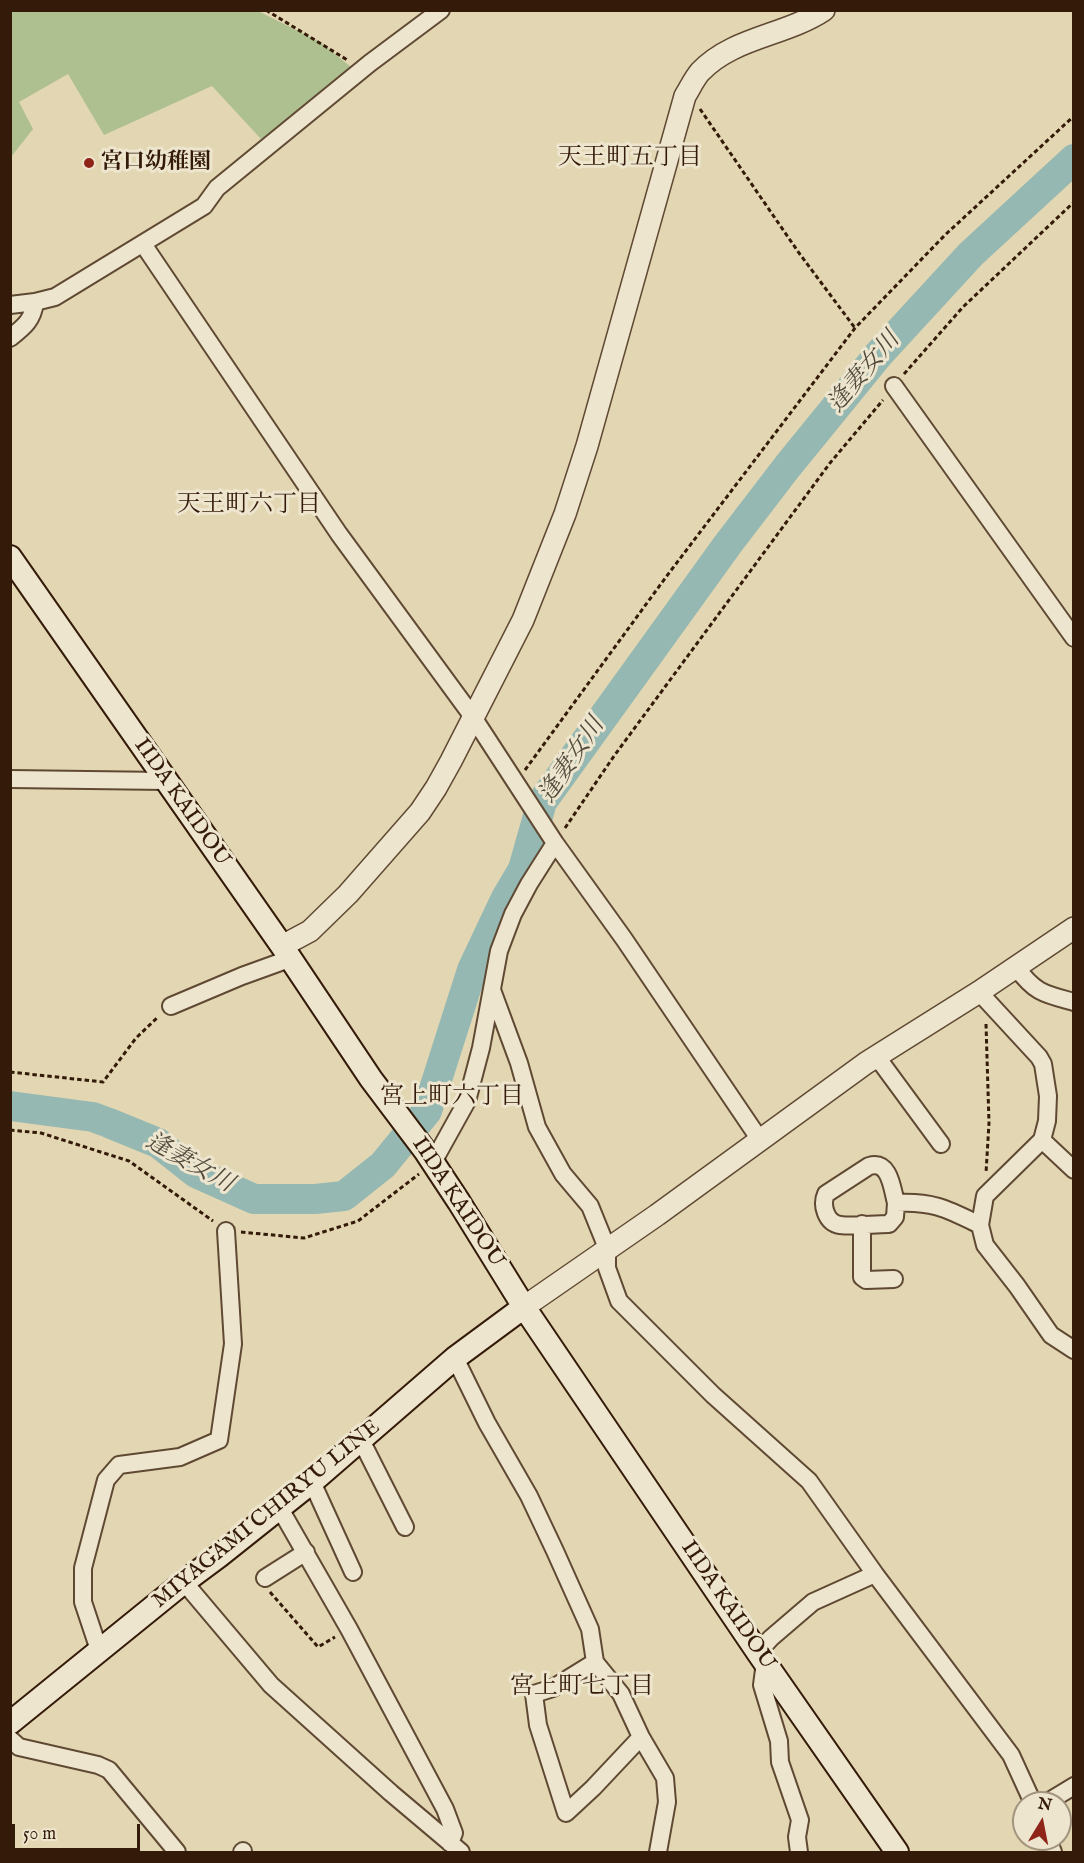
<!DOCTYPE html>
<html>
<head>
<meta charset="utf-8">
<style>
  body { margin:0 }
  #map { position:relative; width:1084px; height:1863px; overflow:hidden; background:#e3d7b3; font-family:"IM FELL English",serif }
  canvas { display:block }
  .frame { position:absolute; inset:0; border:12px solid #341a08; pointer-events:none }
  .north { position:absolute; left:1012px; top:1791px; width:60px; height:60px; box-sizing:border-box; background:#ede5ce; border:2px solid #a3947f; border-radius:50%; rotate:10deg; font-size:16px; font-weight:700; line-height:24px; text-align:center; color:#341a08 }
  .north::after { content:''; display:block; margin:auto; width:21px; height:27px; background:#8f2418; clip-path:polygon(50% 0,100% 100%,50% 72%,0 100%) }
  .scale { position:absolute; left:12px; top:1824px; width:128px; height:27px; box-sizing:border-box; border:3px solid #341a08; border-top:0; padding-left:8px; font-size:18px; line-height:21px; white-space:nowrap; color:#341a08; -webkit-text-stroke:4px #ede5ce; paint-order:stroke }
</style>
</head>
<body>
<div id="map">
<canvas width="1084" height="1863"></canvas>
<div class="frame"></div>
<div class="north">N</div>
<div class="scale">50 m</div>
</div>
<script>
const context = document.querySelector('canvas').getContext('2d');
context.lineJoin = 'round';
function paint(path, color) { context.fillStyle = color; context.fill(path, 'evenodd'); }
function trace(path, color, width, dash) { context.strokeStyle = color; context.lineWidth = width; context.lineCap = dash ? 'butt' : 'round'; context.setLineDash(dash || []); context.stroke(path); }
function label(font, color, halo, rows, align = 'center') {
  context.font = font + ' "IM FELL English","Noto Serif JP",serif'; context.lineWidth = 6; context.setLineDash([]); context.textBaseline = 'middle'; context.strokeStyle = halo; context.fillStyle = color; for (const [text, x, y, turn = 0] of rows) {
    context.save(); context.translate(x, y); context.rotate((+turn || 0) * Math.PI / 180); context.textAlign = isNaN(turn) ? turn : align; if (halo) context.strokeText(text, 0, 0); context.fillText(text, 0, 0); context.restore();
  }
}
paint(new Path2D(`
  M11,11H258L320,42L356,71L261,139L212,86L104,135L68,74L19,102L33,129L11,157Z`), '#aebf90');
trace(new Path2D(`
  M10,1106L93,1117L109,1123L158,1143L196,1173L254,1199H315L344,1196L383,1165L427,1111L472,970L506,898L523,869L542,802L728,544L787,467L879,354L971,254L1074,159`), '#96b8b2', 30);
const minor = new Path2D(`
  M143,244L339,534L473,717L555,843L624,939L760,1140
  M10,305L35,302L55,297L204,206L217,188L370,63L441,10
  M10,338C24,327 33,320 35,302
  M894,386L1074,638
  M10,779L166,781
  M1016,967C1035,993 1044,994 1074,1002
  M492,990L519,1063L537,1127L563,1174L590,1206L607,1248V1268L619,1301L713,1395L809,1481L875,1574L1011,1755L1033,1803
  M979,992L1039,1057L1043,1064L1048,1096L1047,1121L1042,1140L985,1196L980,1225L985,1245L1017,1286L1051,1335L1074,1350
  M171,1006L242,976L289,959
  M877,1057L941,1144
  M1042,1140L1074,1170
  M432,1164L467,1101L481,1048L499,951L513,914L529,884L555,843
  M896,1203L895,1217L889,1224C873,1224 855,1227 840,1225C826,1223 821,1205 826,1194L869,1166C890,1160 892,1188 896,1203C933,1201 947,1209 980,1225
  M862,1224V1277L866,1280L894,1279
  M455,1358L487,1423L529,1496L555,1551L590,1629L595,1662L621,1694L641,1737L593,1788L566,1813L538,1725L534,1694L553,1688L595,1662
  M361,1440L405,1527
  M312,1482L353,1572
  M279,1507L349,1629L445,1809L454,1833L450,1843
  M265,1578L306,1552
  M184,1582L271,1685L391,1793L461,1852
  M99,1650L83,1602V1568L106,1480L119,1465L180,1457L219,1440L233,1344L226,1231
  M758,1652L771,1638L813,1602L875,1574
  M765,1662L762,1685L779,1741L780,1762L800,1820L797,1837L799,1852
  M641,1737L665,1778L667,1802L658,1852
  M10,1739L19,1747L98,1765L109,1770L177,1852
  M1046,1803L1074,1786
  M1048,1839L1053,1852
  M242,1852L243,1851`);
const tertiary = new Path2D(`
  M282,946L310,931L348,894L420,812L436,788L451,761L523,620L565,514L587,446L685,96C690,88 694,79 700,72C733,37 785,36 824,10
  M524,1307L657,1215L866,1063L979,992L1074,928`);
const secondary = new Path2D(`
  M10,557L282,946L371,1079L426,1152L459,1202L524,1307L759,1654L897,1852
  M10,1723L184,1582L219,1556L312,1482L455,1358L524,1307`);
trace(minor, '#604933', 20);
trace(tertiary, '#604933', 24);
trace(secondary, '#341a08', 26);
trace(new Path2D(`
  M266,10L349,61
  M700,109L799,253L855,328
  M904,374L963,307L1074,202
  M525,770L666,577L855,328L945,235L1074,116
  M565,828L614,756L830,463L883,400
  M986,1024L989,1123L986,1173
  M10,1072L103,1082L136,1038L158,1017
  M10,1130L41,1133L129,1161L213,1221
  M241,1232L304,1238L358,1221L419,1174
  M270,1592L318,1647L335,1637`), '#341a08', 3, [4.5, 3]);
trace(minor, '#ede5ce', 16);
trace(tertiary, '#ede5ce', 21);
trace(secondary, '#ede5ce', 22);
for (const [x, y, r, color] of [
  [89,163,6,"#8f2418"]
]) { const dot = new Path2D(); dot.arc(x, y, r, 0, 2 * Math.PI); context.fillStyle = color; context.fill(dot); trace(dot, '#ede5ce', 2); }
label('bold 22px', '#341a08', '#ede5ce', [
  ["宮口幼稚園",101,163]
], 'left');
label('22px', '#341a08', '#ede5ce', [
  ["IIDA KAIDOU",181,803,55],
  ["IIDA KAIDOU",457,1203,57],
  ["MIYAGAMI CHIRYU LINE",267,1515,-39],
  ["IIDA KAIDOU",727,1606,56]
]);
label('24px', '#341a08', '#ede5ce', [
  ["天王町五丁目",630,159],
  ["天王町六丁目",249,506],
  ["宮上町六丁目",452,1098],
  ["宮上町七丁目",582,1688]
]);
label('italic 24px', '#51493b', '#ede5ce', [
  ["逢妻女川",865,373,-50],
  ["逢妻女川",573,761,-56],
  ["逢妻女川",189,1164,29]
]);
</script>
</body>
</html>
